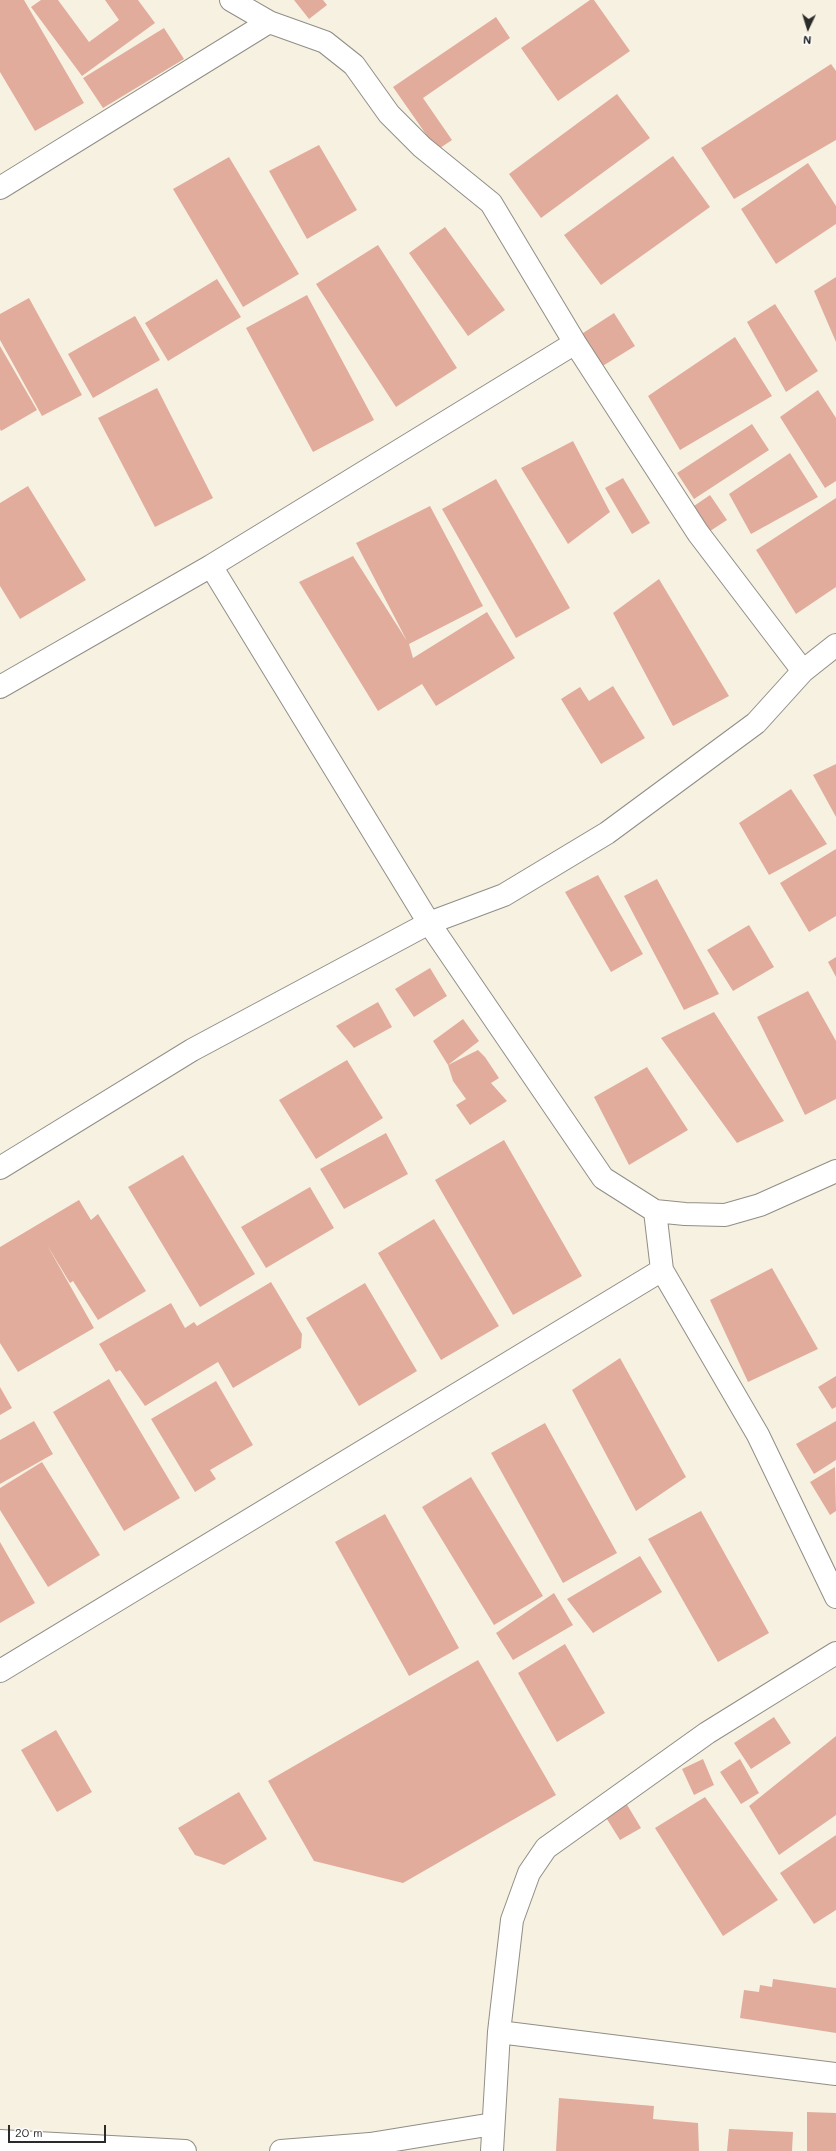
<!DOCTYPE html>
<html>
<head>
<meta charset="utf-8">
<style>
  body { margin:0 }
  #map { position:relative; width:836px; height:2151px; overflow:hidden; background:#f7f1e2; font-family:Mali,sans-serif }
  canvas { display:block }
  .north { position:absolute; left:788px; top:8px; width:40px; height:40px; -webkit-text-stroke:3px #fff; paint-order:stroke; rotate:184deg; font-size:11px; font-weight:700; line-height:16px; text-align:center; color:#2b2b2b }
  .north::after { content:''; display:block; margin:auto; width:14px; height:18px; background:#2b2b2b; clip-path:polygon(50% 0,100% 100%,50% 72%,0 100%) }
  .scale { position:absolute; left:8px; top:2125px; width:98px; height:18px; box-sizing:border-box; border:2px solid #2b2b2b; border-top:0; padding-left:5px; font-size:12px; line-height:14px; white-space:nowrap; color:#2b2b2b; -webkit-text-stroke:3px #fff; paint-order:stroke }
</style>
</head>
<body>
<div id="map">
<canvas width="836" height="2151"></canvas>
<div class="north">N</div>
<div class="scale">20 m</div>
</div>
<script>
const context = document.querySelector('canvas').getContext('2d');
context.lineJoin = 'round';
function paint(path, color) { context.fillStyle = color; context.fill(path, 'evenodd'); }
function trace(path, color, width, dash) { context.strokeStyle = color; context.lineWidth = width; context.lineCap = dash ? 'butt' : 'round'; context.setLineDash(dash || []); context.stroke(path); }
paint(new Path2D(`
  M0,0H24L84,103L35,131L0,72Z
  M41,0H58L89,42L119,20L105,0H138L155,23L82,76L31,7Z
  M294,0H323L327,5L309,19Z
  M590,0H594L630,51L558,101L521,48Z
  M496,17L510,38L423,98L452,140L437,150L393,87Z
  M164,28L184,59L103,108L83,78Z
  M831,64L836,71V140L734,199L701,148Z
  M617,94L650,138L541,218L509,174Z
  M319,145L357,210L307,239L269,171Z
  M673,156L710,207L601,285L564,235Z
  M229,157L299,274L243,307L173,189Z
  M808,163L836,206V224L776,264L741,209Z
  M445,227L505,310L468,336L409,253Z
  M378,245L457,368L396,407L316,284Z
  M836,277V342L814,291Z
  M217,279L241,317L168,361L145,323Z
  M307,295L374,420L313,452L246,328Z
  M29,298L82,395L42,416L0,340V314Z
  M775,304L818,371L786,392L747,322Z
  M614,313L635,346L601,367L580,335Z
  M135,316L160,360L93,398L68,354Z
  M735,337L772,396L680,450L648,396Z
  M0,346L37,410L1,431L0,429Z
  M157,388L213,498L155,527L98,418Z
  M818,390L836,418V481L825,488L780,417Z
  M752,424L769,450L694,499L677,473Z
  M573,441L610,512L568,544L521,468Z
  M790,453L818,497L751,534L729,494Z
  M623,478L650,523L632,534L605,488Z
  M496,479L570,608L516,638L442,509Z
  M28,486L86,580L20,619L0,586V503Z
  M710,495L727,520L707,533L691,508Z
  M836,498V587L796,614L756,550Z
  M430,506L483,606L409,644L413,658L487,612L515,658L436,706L422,684L378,711L299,582L353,556L407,641L356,543Z
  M659,579L729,696L673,726L613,613Z
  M613,686L645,738L601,764L561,699L580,687L589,701Z
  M836,764V817L813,775Z
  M791,789L827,844L769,875L739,823Z
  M836,849V916L809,932L780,883Z
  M598,875L643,954L611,972L565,892Z
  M657,879L719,994L684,1010L624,896Z
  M749,925L774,967L733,991L707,950Z
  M836,957V977L828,962Z
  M430,968L447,996L414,1017L395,989Z
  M808,991L836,1041V1099L805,1115L757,1017Z
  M378,1002L392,1027L354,1048L336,1026Z
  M714,1012L784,1121L737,1143L661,1038Z
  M463,1019L479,1041L448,1065L433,1041Z
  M478,1050L485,1057L499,1078L491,1083L507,1101L470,1125L456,1105L466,1099L453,1081L448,1065Z
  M347,1060L383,1118L316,1159L279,1100Z
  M647,1067L688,1130L629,1165L594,1097Z
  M386,1133L408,1174L344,1209L320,1169Z
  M504,1140L582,1276L513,1315L435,1180Z
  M183,1155L255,1274L200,1307L128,1187Z
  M310,1187L334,1228L266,1268L241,1227Z
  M79,1200L91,1220L98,1214L146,1291L98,1320L73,1281L70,1283L47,1245L94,1328L18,1372L0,1343V1247Z
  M434,1219L499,1326L441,1360L378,1253Z
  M772,1268L818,1349L748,1382L710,1300Z
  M271,1282L302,1334L301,1348L233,1388L218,1362L145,1406L120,1370L116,1372L99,1344L171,1303L185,1328L194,1322L197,1326Z
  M365,1283L417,1371L359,1406L306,1318Z
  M620,1358L686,1477L636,1511L572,1390Z
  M836,1376V1407L832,1409L818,1387Z
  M109,1379L180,1498L124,1531L53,1412Z
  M216,1381L253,1445L210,1470L216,1479L195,1492L151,1419Z
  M0,1387L12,1408L0,1415Z
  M34,1421L53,1454L0,1484V1440Z
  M836,1421V1460L814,1474L796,1444Z
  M545,1423L617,1553L563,1583L491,1453Z
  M42,1462L100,1555L48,1587L0,1510V1488Z
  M835,1467L836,1511L830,1515L810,1482Z
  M471,1477L543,1596L494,1625L422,1507Z
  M701,1511L769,1633L718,1662L648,1539Z
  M385,1514L459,1648L409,1676L335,1542Z
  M0,1542L35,1603L0,1623Z
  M640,1556L662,1592L593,1633L567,1599Z
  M554,1593L573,1625L513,1660L496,1633Z
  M565,1644L605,1713L557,1742L518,1673Z
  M478,1660L556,1795L403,1883L314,1861L268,1781Z
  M774,1717L791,1743L751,1769L734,1743Z
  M56,1730L92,1792L57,1812L21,1750Z
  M836,1736V1815L779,1855L749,1806Z
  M703,1759L714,1785L694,1795L682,1769Z
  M740,1759L759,1793L741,1804L720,1772Z
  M239,1792L267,1839L224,1865L195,1855L178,1828Z
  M705,1797L778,1900L723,1936L655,1828Z
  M626,1803L641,1828L620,1840L605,1816Z
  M836,1835V1910L814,1924L780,1873Z
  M773,1979L836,1988V2033L740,2018L744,1990L759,1992L760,1985L772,1987Z
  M559,2098L654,2106L653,2119L698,2123L699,2151H556Z
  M807,2112L836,2113V2151H807Z
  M729,2129L793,2132L792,2151H727Z`), '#e2ac9c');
const minor = new Path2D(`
  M231,0L269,22L325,42L354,65L389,114L422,147L491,203L575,343L698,533L803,671
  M0,188L269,22
  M211,566L429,923L603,1178L655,1211L685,1214L725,1215L760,1205L836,1171
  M0,687L211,566L575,343
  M0,1168L192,1050L429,923L504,895L607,833L756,723L803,671L836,645
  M655,1211L662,1270L758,1435L836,1597
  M0,1671L662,1270
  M499,2032L836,2074
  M0,2141L185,2151
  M281,2151L370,2144L493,2124
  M492,2151L499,2032L512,1920L529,1873L546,1848L707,1733L836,1653`);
trace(minor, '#918e86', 24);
trace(minor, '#fff', 22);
</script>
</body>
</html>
